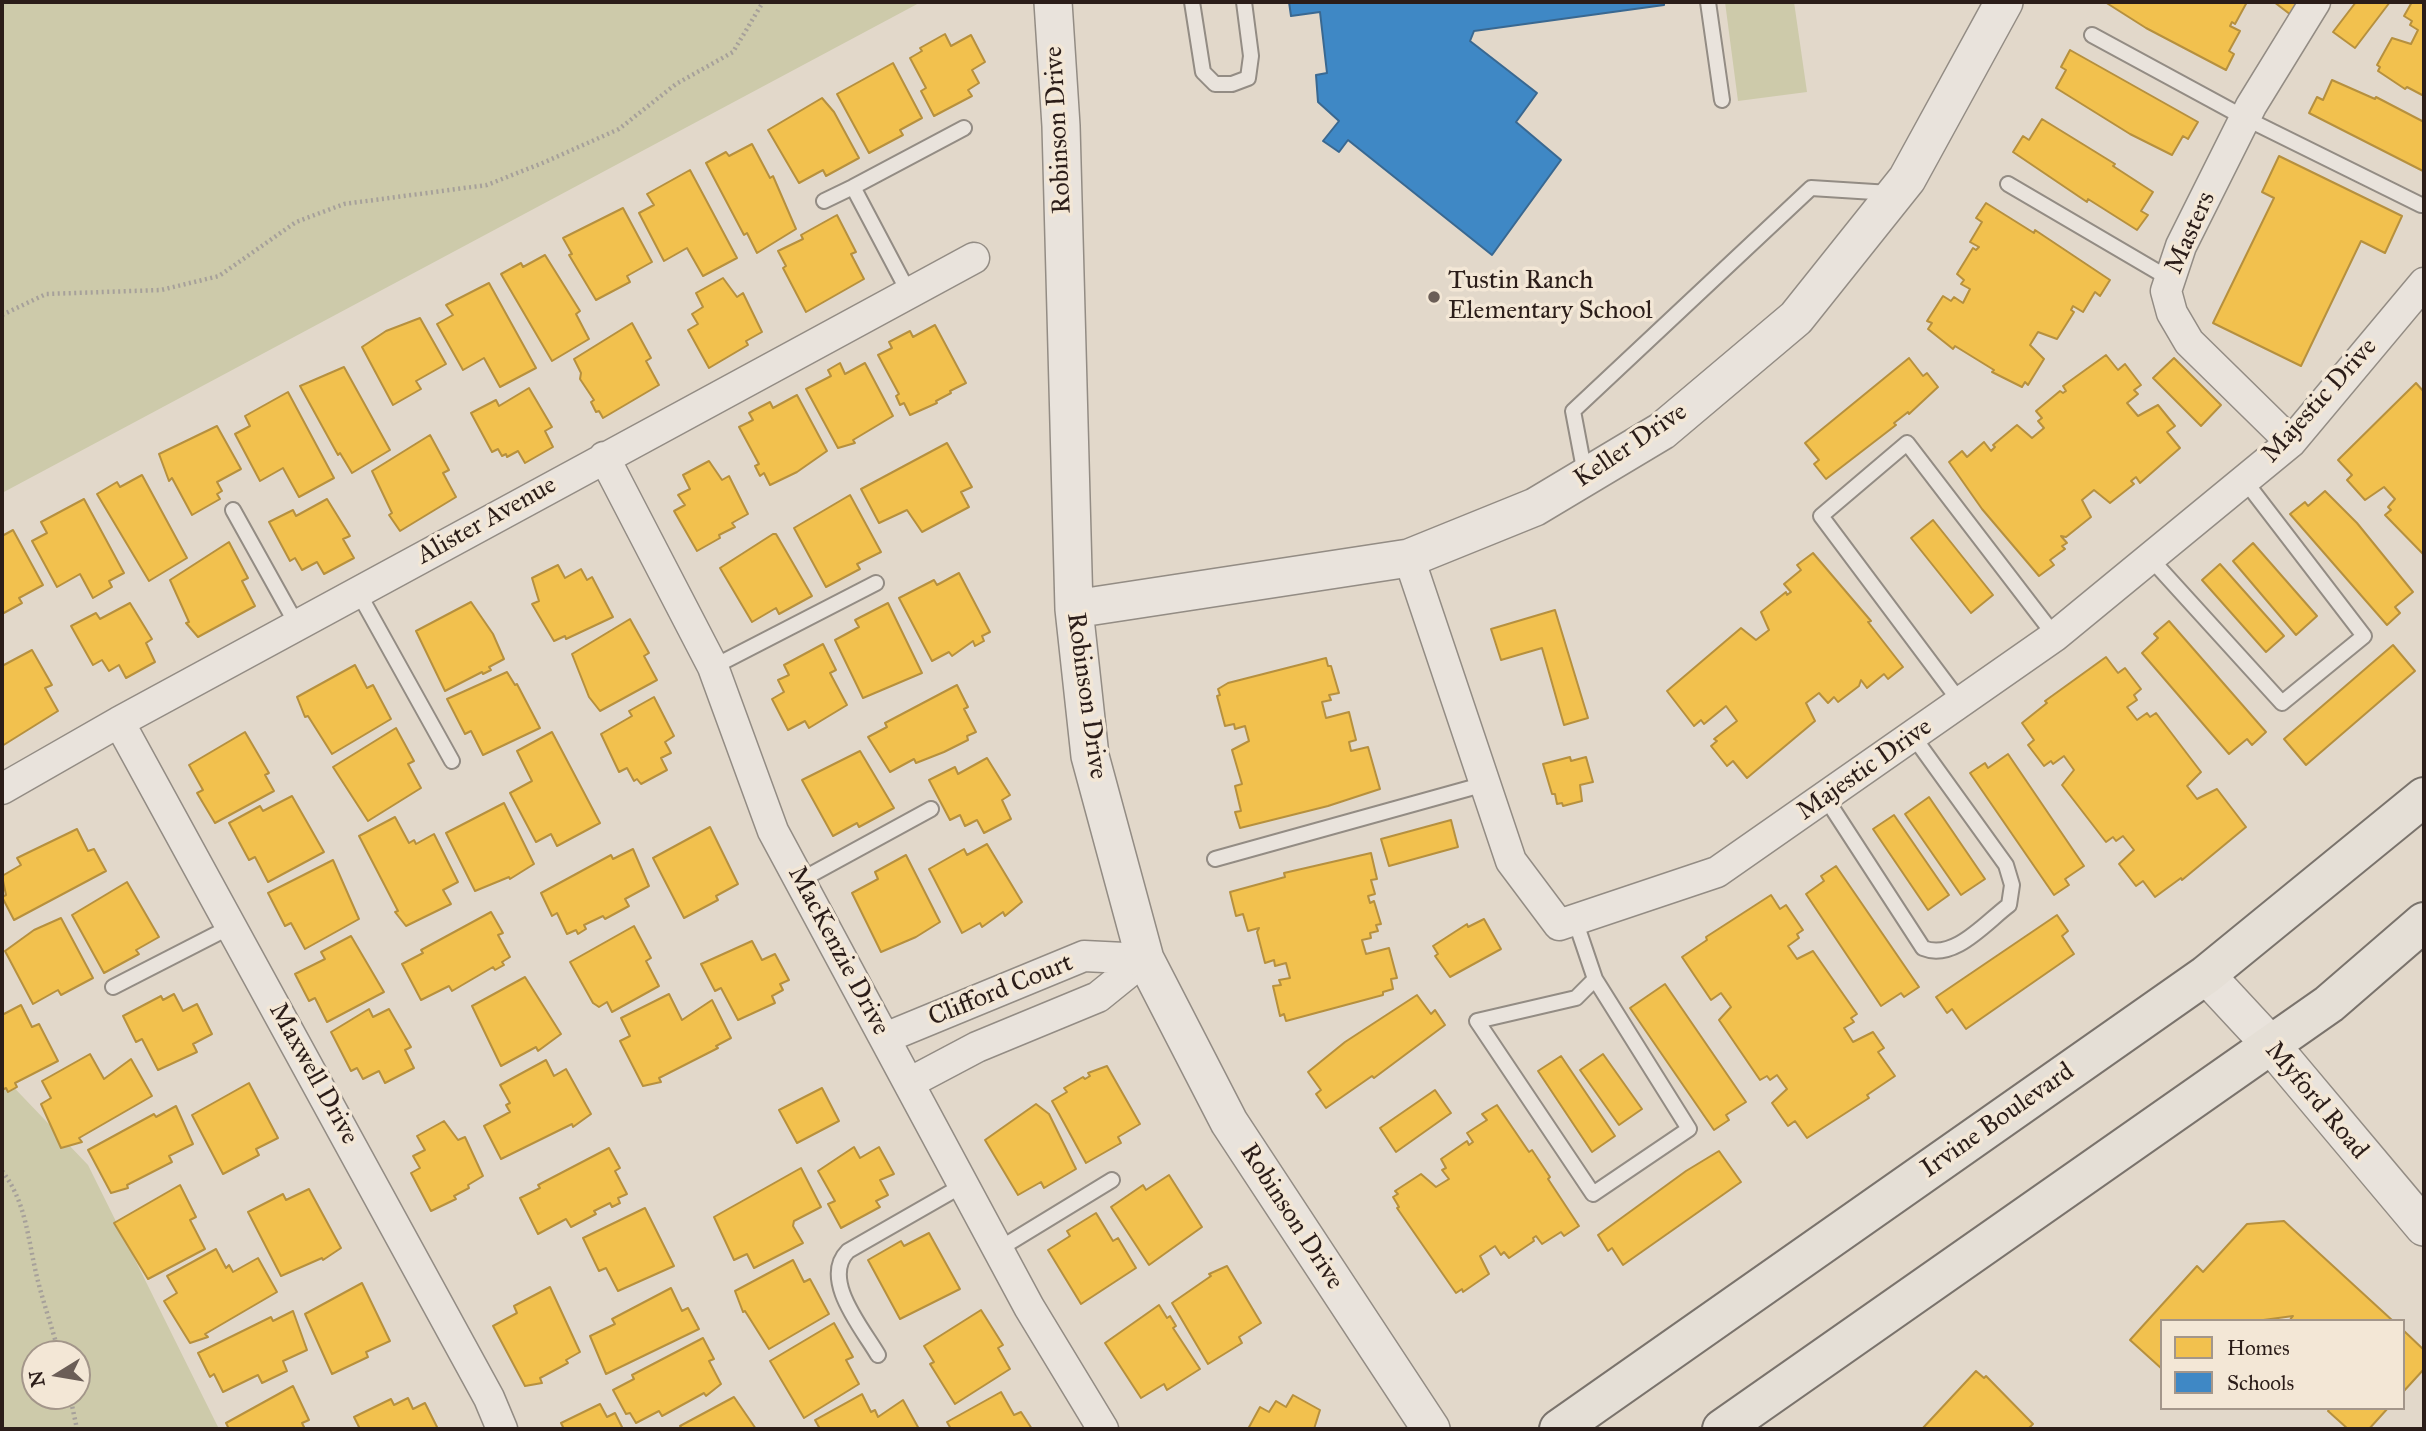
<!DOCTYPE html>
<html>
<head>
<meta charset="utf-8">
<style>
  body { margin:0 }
  #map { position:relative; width:2426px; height:1431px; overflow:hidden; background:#e2d8ca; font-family:"IM FELL Great Primer",serif }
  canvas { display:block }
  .frame { position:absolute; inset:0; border:4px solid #2b1d19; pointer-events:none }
  .legend { position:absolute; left:2160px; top:1319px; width:245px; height:91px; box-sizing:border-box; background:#f3e7d6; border:2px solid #a3968a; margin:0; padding:9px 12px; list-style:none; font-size:21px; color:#2b1d19 }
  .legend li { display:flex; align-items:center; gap:14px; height:35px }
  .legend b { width:35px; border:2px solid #a3968a }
  .north { position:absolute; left:21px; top:1340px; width:70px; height:70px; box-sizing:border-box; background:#f3e7d6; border:2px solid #a3968a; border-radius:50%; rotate:259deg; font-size:19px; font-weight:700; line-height:28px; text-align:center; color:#2b1d19 }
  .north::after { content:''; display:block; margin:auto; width:24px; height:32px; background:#6b5e57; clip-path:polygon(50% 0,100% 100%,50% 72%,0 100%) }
</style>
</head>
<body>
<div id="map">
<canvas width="2426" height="1431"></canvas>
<div class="frame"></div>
<ul class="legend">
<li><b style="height:19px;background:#f2c14e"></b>Homes</li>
<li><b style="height:19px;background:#3f88c5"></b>Schools</li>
</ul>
<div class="north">N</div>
</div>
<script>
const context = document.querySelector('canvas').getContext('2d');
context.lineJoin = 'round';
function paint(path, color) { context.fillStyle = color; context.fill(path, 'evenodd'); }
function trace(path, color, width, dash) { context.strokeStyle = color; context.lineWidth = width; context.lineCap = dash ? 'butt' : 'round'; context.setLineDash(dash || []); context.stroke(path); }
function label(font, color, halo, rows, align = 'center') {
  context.font = font + ' "IM FELL Great Primer",serif'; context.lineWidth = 7; context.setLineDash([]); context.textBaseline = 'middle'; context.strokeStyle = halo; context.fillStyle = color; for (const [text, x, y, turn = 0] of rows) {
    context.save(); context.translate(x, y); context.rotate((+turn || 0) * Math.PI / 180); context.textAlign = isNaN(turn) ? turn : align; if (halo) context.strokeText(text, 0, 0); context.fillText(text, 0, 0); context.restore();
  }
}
paint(new Path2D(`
  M2,2H921L2,493Z
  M1725,2H1794L1807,92L1738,101Z
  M2,1075L88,1165L219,1429H2ZM35,1354H77V1396H35Z`), '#cdcaaa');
const homes = new Path2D(`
  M2105,2H2247L2235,24L2232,22L2230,26L2240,31L2229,51L2234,54L2226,70L2146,28Z
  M2274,2H2301L2291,15Z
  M2356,2H2390L2355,48L2333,32Z
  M2412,2H2424V96L2407,87L2405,89L2378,71L2380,67L2377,65L2392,38L2411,44L2418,30L2410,25L2412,21L2404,16Z
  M945,34L951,46L971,35L985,62L972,70L979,83L968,90L972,96L934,116L921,91L926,88L910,58L922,51L920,48Z
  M2070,50L2198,122L2188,139L2183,136L2172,155L2130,134L2056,88L2066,70L2061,67Z
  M893,63L922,118L900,130L903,135L869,153L837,94Z
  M2332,80L2375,99L2376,97L2424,122L2423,171L2309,113L2317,97L2323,100Z
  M822,98L834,112L859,158L826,176L823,170L799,183L768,130Z
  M2042,119L2115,164L2113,166L2153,192L2141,211L2148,215L2137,230L2088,199L2087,202L2013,152L2023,136L2029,140Z
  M752,144L770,178L773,176L796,229L757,253L747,233L744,235L706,163L726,152L729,156Z
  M2279,156L2402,216L2385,253L2361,241L2301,366L2213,323L2274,198L2262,192Z
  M690,170L737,258L703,276L687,248L664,261L639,213L654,205L647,194Z
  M1986,203L2034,233L2035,230L2110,280L2100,296L2095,292L2083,312L2073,306L2071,310L2074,312L2057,339L2038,332L2030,345L2044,359L2028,385L2025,382L2022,387L1992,372L1994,370L1955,346L1953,349L1928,329L1932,323L1927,321L1943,296L1951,301L1954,297L1963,303L1970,289L1961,284L1964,280L1957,274L1973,248L1976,250L1979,247L1970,242L1982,222L1976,218Z
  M623,208L652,262L627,276L630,282L596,300L569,255L572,254L563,238Z
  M837,215L856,252L851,254L864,279L806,312L783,268L786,266L778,251L803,239L801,235Z
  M545,255L580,311L576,314L589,339L552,361L501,274L521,263L523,267Z
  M723,278L737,297L743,293L762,332L746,341L748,345L709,368L688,330L698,324L692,314L703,307L696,293Z
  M489,283L536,368L500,387L484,358L463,370L437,324L453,315L446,305Z
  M420,318L446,364L416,381L421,389L393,405L362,347L386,331Z
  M632,323L651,358L646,361L659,385L603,418L599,411L596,412L591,402L594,400L580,379L581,373L574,359Z
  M935,325L966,383L950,391L951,393L936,401L937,403L910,415L904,403L900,405L896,396L899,394L878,355L892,348L889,342L910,331L913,337Z
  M2106,355L2118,370L2125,364L2141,385L2134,390L2138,394L2127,403L2138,416L2158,405L2175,426L2167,432L2180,448L2140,483L2136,477L2131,481L2134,484L2110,503L2094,490L2082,500L2091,517L2066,537L2061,536L2067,543L2062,546L2065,549L2050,560L2054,565L2039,576L1982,509L1949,462L1962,451L1967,457L1984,442L1991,451L1995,447L1993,445L2017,425L2032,438L2044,428L2038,421L2042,418L2036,411L2060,391L2063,393L2066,391L2063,386Z
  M1909,358L1923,376L1927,373L1938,387L1909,414L1908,412L1894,423L1896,425L1826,479L1814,464L1819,460L1805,443Z
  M2174,358L2221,405L2201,426L2153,378Z
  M840,363L845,374L865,363L893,416L853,440L855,443L838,448L806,389L831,376L828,370Z
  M344,367L390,450L352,473L340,453L338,455L300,386Z
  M2416,383L2424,392V555L2385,515L2391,510L2388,507L2395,499L2384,487L2365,500L2347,480L2352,475L2338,460Z
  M529,388L552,427L545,431L553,447L525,463L518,451L507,457L506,454L502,456L498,449L492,452L471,413L496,400L499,406Z
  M288,392L334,478L299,497L283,468L260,481L235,434L250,426L245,416Z
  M797,395L827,451L797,472L770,485L764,473L760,476L755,466L759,464L739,427L753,420L749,413L770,402L773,408Z
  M217,426L241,469L217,482L222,491L217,494L220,499L192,515L172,478L169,481L159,454Z
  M430,435L449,470L443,473L456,497L400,531L389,515L392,513L372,471Z
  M947,443L972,487L961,492L969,507L922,532L907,510L879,523L861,489Z
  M709,461L722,480L729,476L748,514L732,523L735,527L719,535L720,538L697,551L674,511L685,505L678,495L690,489L683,475Z
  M142,475L187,558L149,581L97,494L117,482L120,487Z
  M2325,491L2357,523L2413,592L2395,607L2400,613L2387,625L2290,514L2305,502L2308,506Z
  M850,495L881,552L857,564L860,569L826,587L794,528Z
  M84,499L124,573L109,581L112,587L93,598L80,574L57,587L32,541L47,533L41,522Z
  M327,499L350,536L343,539L354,558L324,574L317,562L302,570L295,558L290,561L269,522L293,510L296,516Z
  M1933,520L1993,595L1971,613L1911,538Z
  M13,530L43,585L19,598L22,603L2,614V536Z
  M773,534H776L812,596L779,614L776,608L752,622L720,568Z
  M229,542L248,578L242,581L255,606L198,637L186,623L189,622L170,580Z
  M2253,543L2317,616L2296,635L2233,561Z
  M1813,553L1871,621L1868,622L1903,667L1888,679L1884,674L1867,688L1861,680L1859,686L1838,702L1834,697L1828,703L1819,693L1806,703L1815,721L1747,778L1733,761L1727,766L1711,746L1717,741L1714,739L1737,721L1726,706L1704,724L1701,720L1694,726L1667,691L1741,628L1756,640L1769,630L1761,612L1786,592L1787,595L1791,592L1784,584L1801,570L1797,565Z
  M2220,564L2284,636L2266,652L2202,580Z
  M558,565L565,578L581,569L587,580L592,577L613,617L566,639L565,636L554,641L532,604L539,601L532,578Z
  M959,573L990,632L982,636L984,641L975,646L973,641L952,656L949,652L932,661L899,598L934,580L937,585Z
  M471,602L493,634L504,659L489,667L491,670L483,674L482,672L445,691L416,631Z
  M130,603L152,639L146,643L155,662L126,678L119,665L109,671L102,660L93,665L71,626L96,613L100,619Z
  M888,603L922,673L863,698L835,640L859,627L855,620Z
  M1555,610L1588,718L1564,725L1542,648L1501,660L1491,629Z
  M630,619L649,653L644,656L657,680L600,711L589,697L572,654Z
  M2169,621L2266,732L2252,745L2247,739L2229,754L2142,653L2158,638L2154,634Z
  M823,644L836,670L830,673L847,705L809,728L805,721L788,730L772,699L784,692L778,680L789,675L784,665Z
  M2393,645L2415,671L2306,765L2284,739Z
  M32,650L52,685L45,688L58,711L2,746V666Z
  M2106,657L2118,673L2125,668L2141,689L2134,695L2137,700L2127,707L2137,720L2147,713L2150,717L2156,713L2201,772L2187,786L2197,799L2217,789L2246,827L2182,880L2181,878L2155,897L2143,881L2136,886L2119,864L2134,850L2123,836L2116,841L2113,837L2106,842L2062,785L2074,770L2064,756L2053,764L2051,761L2044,766L2028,745L2034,740L2022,723L2047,703L2045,701Z
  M1326,658L1328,666H1331L1339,693L1329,695L1331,700L1322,702L1326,718L1349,712L1356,740L1349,742L1351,751L1368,747L1380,789L1328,806L1240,828L1235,812L1241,811L1235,786L1242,784L1232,750L1249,741L1245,726L1235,729L1234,724L1225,726L1217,696L1220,695L1218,689L1228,683Z
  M355,665L367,688L373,685L391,719L332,754L308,716L305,717L297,697Z
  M507,672L515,685L517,684L540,728L483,755L471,731L465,734L447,699Z
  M957,685L968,707L964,709L976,732L967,736L968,740L944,752L916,763L914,759L890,772L868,737L887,727L885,723Z
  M654,697L674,736L665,742L671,753L661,758L667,770L641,784L637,779L634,781L627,768L619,772L601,734L632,716L629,711Z
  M396,728L414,761L408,764L421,788L368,821L333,767Z
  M245,732L269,773L265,775L274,791L215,823L197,793L203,790L189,765Z
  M552,732L600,823L557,846L551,834L536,842L510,793L532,781L517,751Z
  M860,751L894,808L859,827L857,823L833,836L802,780Z
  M2008,754L2084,866L2065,879L2069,885L2054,895L1970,773L1985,763L1988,768Z
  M1570,757L1571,761L1586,757L1593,782L1580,785L1582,801L1563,806L1562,803L1557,804L1555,794H1552L1543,764Z
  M987,758L1010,795L1002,800L1011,819L984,833L977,820L965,826L960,815L950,820L929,780L955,767L958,774Z
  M292,796L324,852L268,882L255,857L249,860L229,823L260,806L263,811Z
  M1929,797L1985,879L1961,895L1905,814Z
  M504,803L534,864L510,879L509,877L475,891L446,833Z
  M1894,815L1949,895L1928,910L1873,829Z
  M395,817L409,843L414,840L416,844L434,834L458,882L443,890L451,904L406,926L395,912L398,911L359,836Z
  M1451,820L1458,847L1389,866L1381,839Z
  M710,827L738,884L716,896L718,900L684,918L653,858Z
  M77,829L88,851L94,849L106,871L14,920L2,897L6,895L2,876L21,865L17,858Z
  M987,844L1022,902L1005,916L1003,912L982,927L980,923L962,933L929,869L964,849L967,855Z
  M633,849L649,886L625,899L629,906L605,919L603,916L584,925L586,929L578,934L576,930L567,934L557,913L552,916L541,893L611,855L613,859Z
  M1371,853L1377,879L1371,880L1375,894L1368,896L1370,903L1374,901L1381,924L1376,925L1378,931L1370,933L1371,938L1362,940L1366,954L1389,948L1397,978L1391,979L1393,989L1383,992V995L1286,1021L1284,1014L1280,1016L1273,986L1281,985L1279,980L1290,978L1286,963L1275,966L1274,960L1265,963L1257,932L1259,928L1248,931L1243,914L1236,916L1230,892L1285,877L1284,873Z
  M906,855L940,922L916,937L881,952L852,893L878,879L875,872Z
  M333,860L359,919L305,949L291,923L285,926L268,893Z
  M1836,866L1919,987L1904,997L1901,993L1881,1006L1806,894L1824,881L1821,876Z
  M127,882L159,937L136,950L139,954L104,973L72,915Z
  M1771,895L1780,909L1786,905L1803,930L1797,934L1799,938L1788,946L1797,959L1813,951L1857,1014L1851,1018L1854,1022L1844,1028L1853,1042L1873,1032L1884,1048L1878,1052L1895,1076L1867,1095L1869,1098L1807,1138L1795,1121L1788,1126L1772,1103L1787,1089L1777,1075L1770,1080L1767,1076L1760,1080L1719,1020L1731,1007L1721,993L1711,1000L1682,957L1707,940L1706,937Z
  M491,912L503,933L498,935L510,957L502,962L504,965L495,970L493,967L452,991L449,986L421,1000L402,964L423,953L421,950Z
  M2057,915L2068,931L2062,936L2074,954L1966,1029L1952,1009L1947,1013L1936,997Z
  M61,918L93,978L61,995L58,990L33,1004L5,951L34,930Z
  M1484,919L1501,949L1450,977L1435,956L1438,954L1433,946L1467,924L1468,927Z
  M634,926L651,958L646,961L659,986L612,1012L607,1002L599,1007L593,1003L570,962Z
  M351,936L384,992L327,1022L315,998L309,1001L295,974L325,959L321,952Z
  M752,941L762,960L775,954L789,980L780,984L783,990L772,996L775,1003L738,1020L721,988L715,991L701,964Z
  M525,977L561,1034L538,1051L536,1047L501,1066L472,1006Z
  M1665,984L1746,1102L1726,1115L1729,1120L1714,1130L1630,1008Z
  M174,994L183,1011L197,1004L212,1034L193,1044L197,1052L158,1070L142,1039L136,1042L123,1016L161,996L163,1000Z
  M669,994L682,1020L712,1000L731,1038L716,1046L718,1048L659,1078L661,1082L643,1086L620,1041L630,1036L621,1018Z
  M1417,995L1431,1014L1435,1010L1445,1025L1374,1078L1372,1076L1326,1108L1316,1094L1321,1090L1308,1072L1345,1042Z
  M21,1005L32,1027L39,1024L58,1061L15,1083L17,1087L8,1092L6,1088L2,1090V1015Z
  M369,1009L373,1017L389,1009L411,1047L405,1050L414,1068L385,1083L379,1071L363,1079L357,1068L351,1071L331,1032Z
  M90,1054L104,1079L131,1059L152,1096L79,1138L82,1142L61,1148L41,1104L51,1098L42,1081Z
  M1603,1054L1642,1109L1619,1125L1580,1070Z
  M1561,1056L1615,1136L1592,1152L1538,1071Z
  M546,1060L554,1076L566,1069L591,1114L573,1127L572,1124L501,1159L484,1126L510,1112L506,1105L510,1103L500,1085Z
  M1107,1066L1140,1124L1118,1137L1121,1143L1086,1163L1052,1101L1067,1092L1064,1088L1083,1077L1085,1079L1090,1076L1088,1073Z
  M249,1083L278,1138L256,1149L259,1155L223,1174L192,1115Z
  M822,1088L839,1121L797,1143L779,1110Z
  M1435,1090L1451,1113L1396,1152L1380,1128Z
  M1036,1104L1049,1114L1076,1169L1044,1188L1041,1182L1018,1195L985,1140Z
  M1497,1105L1529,1152L1532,1150L1550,1177L1548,1179L1579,1226L1564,1236L1561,1232L1542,1244L1536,1236L1533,1238L1534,1241L1509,1258L1504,1252L1501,1255L1495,1246L1480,1256L1489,1274L1463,1292L1462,1289L1456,1293L1397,1208L1399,1207L1393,1197L1398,1194L1395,1191L1421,1174L1436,1187L1449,1179L1442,1170L1446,1168L1441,1159L1467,1141L1469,1145L1473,1142L1467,1133L1487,1120L1482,1114Z
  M176,1106L193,1144L169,1156L172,1162L127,1185L128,1188L111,1193L88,1150L154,1114L156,1117Z
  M444,1121L458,1140L465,1137L483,1176L468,1185L469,1188L454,1196L456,1199L431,1211L411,1173L420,1168L413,1156L425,1150L417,1136Z
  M854,1147L860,1158L879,1147L894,1174L880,1180L888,1195L876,1201L880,1207L841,1228L828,1204L835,1201L818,1171Z
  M609,1148L620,1168L615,1171L627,1194L618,1198L620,1203L612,1207L610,1203L594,1211L596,1214L571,1227L566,1219L538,1234L520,1198L540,1188L538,1185Z
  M1719,1151L1741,1182L1623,1265L1612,1248L1608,1251L1598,1235L1686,1171Z
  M801,1168L821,1207L794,1221L793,1226L803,1243L754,1268L747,1254L734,1260L714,1217Z
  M1169,1175L1202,1227L1149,1265L1111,1207L1143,1185L1146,1190Z
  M180,1185L196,1217L190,1220L205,1249L148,1279L114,1223Z
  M309,1189L341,1248L323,1260L322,1258L281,1276L248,1212L283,1194L286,1200Z
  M645,1208L674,1266L618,1291L606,1268L599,1271L583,1238Z
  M1096,1213L1113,1241L1118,1238L1136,1268L1081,1304L1048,1250L1070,1236L1067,1231Z
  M2284,1221L2393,1321H2289L2293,1316L2256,1321H2162V1369L2130,1340L2197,1266L2203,1272L2247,1224Z
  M929,1233L960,1289L900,1319L868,1260L901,1241L904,1246Z
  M216,1249L226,1268L229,1265L233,1272L258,1258L277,1292L205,1334L208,1337L190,1343L164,1301L177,1293L167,1276Z
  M793,1260L804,1282L810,1279L829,1314L769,1349L745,1311L743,1312L735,1291Z
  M1227,1266L1261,1323L1239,1337L1242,1343L1208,1364L1172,1303L1211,1276L1209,1274Z
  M362,1283L390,1341L366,1352L368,1357L332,1374L305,1314Z
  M550,1287L580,1352L566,1360L568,1363L540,1378L542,1383L525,1386L493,1326L517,1313L514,1306Z
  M671,1288L682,1311L688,1308L699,1329L606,1374L590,1336L615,1324L612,1319Z
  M1159,1305L1167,1318L1170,1316L1176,1326L1173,1328L1200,1369L1167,1390L1164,1384L1141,1398L1105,1343Z
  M981,1310L1003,1345L998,1348L1010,1369L955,1404L930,1364L934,1362L924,1346Z
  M293,1311L307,1350L283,1361L287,1371L262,1383L258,1375L223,1392L214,1374L210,1377L198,1353L271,1317L273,1321Z
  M834,1323L853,1357L846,1360L859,1384L804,1418L770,1361Z
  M2403,1330L2424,1350V1369L2403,1392Z
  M703,1338L714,1359L709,1361L721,1384L706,1396L704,1393L662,1416L659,1411L636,1423L630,1413L626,1414L613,1390L634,1379L632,1375Z
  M1976,1371L1984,1378L1986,1376L2033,1424L2028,1429H1922Z
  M293,1386L309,1420L302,1423L305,1429H229L226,1423Z
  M1001,1392L1014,1415L1021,1412L1032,1429H951L947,1422Z
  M862,1394L871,1412L875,1410L878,1417L903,1400L919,1429H820L815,1420Z
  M1293,1395L1320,1410L1314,1429H1248L1260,1407L1269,1412L1276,1401L1286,1407Z
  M734,1397L756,1429H682L680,1426Z
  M408,1398L413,1409L425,1403L438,1429H360L354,1417L391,1399L394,1405Z
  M600,1404L607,1417L615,1413L623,1429H564L561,1423Z
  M2330,1408H2388L2369,1429H2348L2328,1411Z`);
paint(homes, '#f2c14e');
trace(homes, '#b6903e', 2);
const schools = new Path2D(`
  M1289,2H1664V5L1474,31L1470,41L1537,93L1516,122L1561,160L1492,255L1348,140L1339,152L1323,141L1339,121L1318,102L1316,75L1327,73L1320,12L1291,16Z`);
paint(schools, '#3f88c5');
trace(schools, '#396891', 2);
const service = new Path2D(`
  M1192,2L1203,72L1215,84H1232L1248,78L1251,56L1244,2
  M1708,2L1722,100
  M2092,35L2245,118L2421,205
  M2008,184L2170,279
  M824,201L853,187
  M909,293L853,187L964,128
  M1585,474L1573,411L1811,188L1890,193
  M233,510L297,625
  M2151,559L2282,703L2364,636L2245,481
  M358,592L452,761
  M713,667L876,583
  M1961,703L1821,516L1907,443L2055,636
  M1825,797L1923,948C1954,961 1985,923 2009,905L2012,885L2006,865L1913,736
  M1215,859L1485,784
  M801,880L931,809
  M1575,920L1595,979L1689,1129L1593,1194L1477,1021L1576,998L1595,979
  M113,987L232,926
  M999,1249L1112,1180
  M878,1355C863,1329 820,1279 848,1251L965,1184`);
const minor = new Path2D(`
  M2291,442L2189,342L2172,313L2166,291L2181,246L2251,106L2315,2
  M604,457L713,667L773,831L1029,1307L1103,1429
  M1409,558L1511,861L1559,925L1717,872L2055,636L2291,442L2424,283
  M119,722L489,1398L502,1429
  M2,789L119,722L974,258
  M885,1038L1084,956L1145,959L1098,997L977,1047L909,1083`);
const tertiary = new Path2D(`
  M1053,2L1061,126L1074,609L1090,756L1145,959L1229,1122L1431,1429
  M1074,609L1409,558L1535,507L1662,431L1796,318L1907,179L2004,2
  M2206,975L2271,1045L2424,1227`);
const primary = new Path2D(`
  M1559,1429L2206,975L2424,797
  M1722,1429L2329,1004L2424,922`);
trace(service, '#938c84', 18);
trace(minor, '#938c84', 33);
trace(tertiary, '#938c84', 40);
trace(primary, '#7a736c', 42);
trace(new Path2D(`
  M2,315L46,294L161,290L219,276L296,222L344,204L487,185L545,162L619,129L676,84L733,52L763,2
  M2,1171C28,1204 28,1245 39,1285C45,1308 53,1330 59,1354
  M70,1396L77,1429`), '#a6a09a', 4.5, [2, 3.5]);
trace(service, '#e9e3dc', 14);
trace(minor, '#e9e3dc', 30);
trace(tertiary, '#e9e3dc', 37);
trace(primary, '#e5dfd6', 38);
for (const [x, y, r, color] of [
  [1434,297,7,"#6b5e57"]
]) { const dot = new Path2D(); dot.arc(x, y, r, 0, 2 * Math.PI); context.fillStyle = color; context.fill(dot); trace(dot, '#f3e7d6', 2.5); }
label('26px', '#2b1d19', '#f3e7d6', [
  ["Robinson Drive",1059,130,-93],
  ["Masters",2191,233,-66],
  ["Majestic Drive",2320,401,-48],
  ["Keller Drive",1631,446,-34],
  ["Alister Avenue",487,521,-29],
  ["Robinson Drive",1086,696,82],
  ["Majestic Drive",1865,770,-35],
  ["MacKenzie Drive",838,951,62],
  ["Clifford Court",1001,991,-22],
  ["Maxwell Drive",313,1074,61],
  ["Myford Road",2316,1101,50],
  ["Irvine Boulevard",1998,1121,-35],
  ["Robinson Drive",1291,1217,57]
]);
label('26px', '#2b1d19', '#f3e7d6', [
  ["Tustin Ranch",1448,282],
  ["Elementary School",1448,312]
], 'left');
</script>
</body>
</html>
